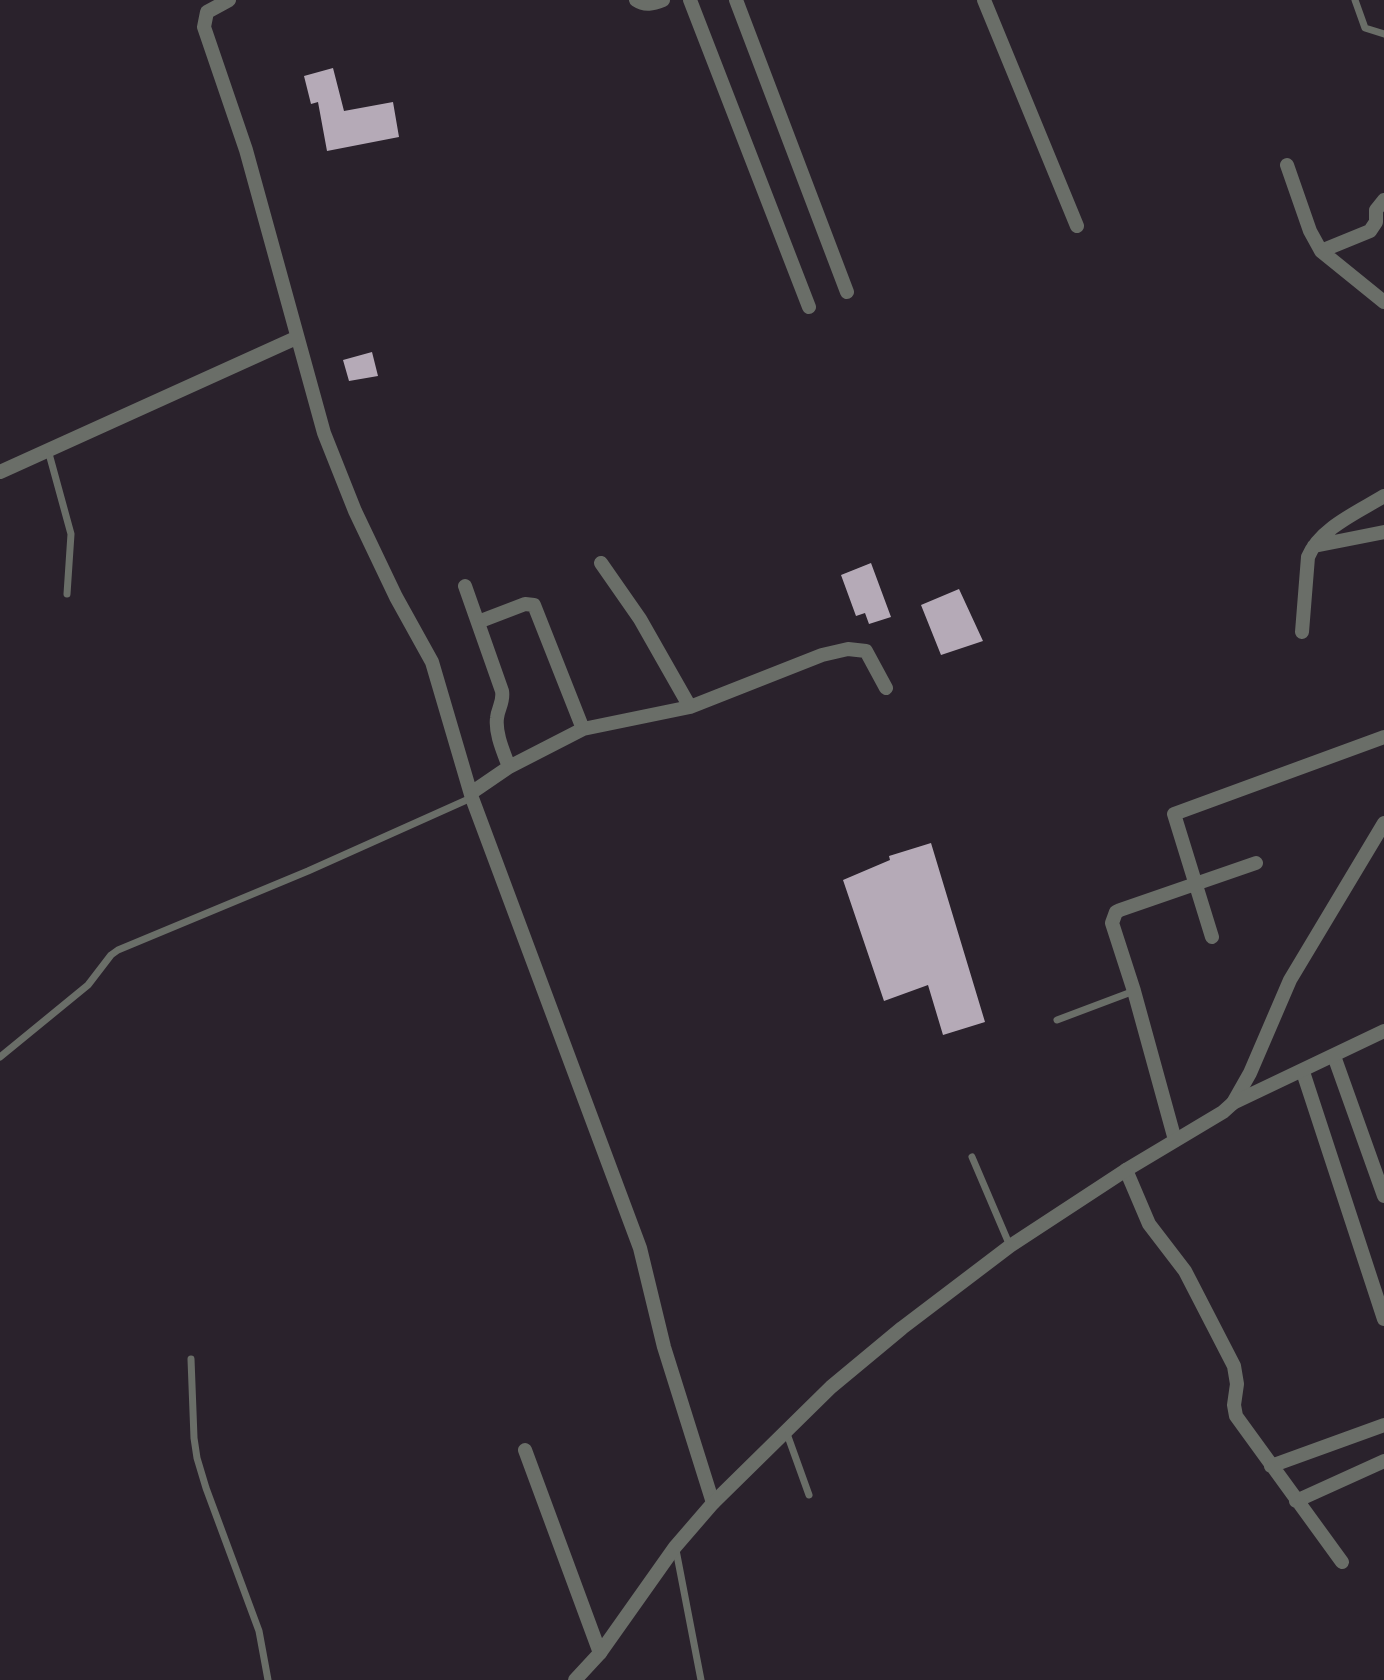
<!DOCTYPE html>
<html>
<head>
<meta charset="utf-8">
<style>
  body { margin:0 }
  canvas { display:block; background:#2a222c }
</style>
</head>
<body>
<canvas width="1384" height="1680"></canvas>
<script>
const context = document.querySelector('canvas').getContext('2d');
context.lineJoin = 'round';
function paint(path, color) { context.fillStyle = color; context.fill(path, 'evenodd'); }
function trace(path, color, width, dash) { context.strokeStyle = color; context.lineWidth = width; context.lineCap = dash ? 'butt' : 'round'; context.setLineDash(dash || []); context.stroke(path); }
paint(new Path2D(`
  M333,68L344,111L393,102L399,137L327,151L318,102L311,104L304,76Z
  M372,352L378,376L349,381L343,360Z
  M871,563L891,617L869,624L865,613L856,616L841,575Z
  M959,589L983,641L941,655L921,605Z
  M931,843L985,1022L943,1035L928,985L884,1001L843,880L890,860L889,856Z`), '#b5aab7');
trace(new Path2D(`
  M1355,0L1365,28L1384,34
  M48,450L71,534L67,594
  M1057,1020L1134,991
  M0,1057L88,985L111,955L118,950L308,871L471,798
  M972,1157L1010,1246
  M191,1359L194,1438L197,1458L206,1488L259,1631L268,1680
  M786,1431L809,1495
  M676,1550L701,1680`), '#6a6e68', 7);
trace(new Path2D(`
  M229,0L207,12L204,27L246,150L324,433L355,511L396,597L432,662L472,798L640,1248L664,1347L713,1503
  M636,0C645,6 653,4 663,0
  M690,0L809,307
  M736,0L847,292
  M984,0L1077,226
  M1287,165L1310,231L1321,251L1384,302
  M1321,251L1370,231L1376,222V210L1384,200
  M0,472L296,338
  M1314,546L1384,532
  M601,563L640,619L690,707
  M465,586L502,691C504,702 498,708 497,718C495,734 504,753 509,767
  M478,622L525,604L534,605L583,729
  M1302,632L1308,557C1320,528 1358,512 1384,496
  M471,793L509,767L583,729L690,707L822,655L848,649L866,651L886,688
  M1212,937L1174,814L1384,737
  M1334,1056L1384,1196
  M1303,1072L1384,1319
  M1233,1103L1250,1073L1290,980L1384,823
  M1175,1140L1134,991L1112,923L1116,912L1120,910L1256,863
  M1126,1170L1149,1224L1185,1271L1234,1366L1237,1384L1234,1405L1236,1416L1342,1562
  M525,1450L600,1653
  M1271,1466L1384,1425
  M1296,1501L1384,1461`), '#6a6e68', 14);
trace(new Path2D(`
  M575,1680L600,1653L675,1547L713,1503L831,1387L902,1328L1010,1246L1126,1170L1223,1112L1233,1103L1384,1031`), '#6a6e68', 14);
</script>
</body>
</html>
